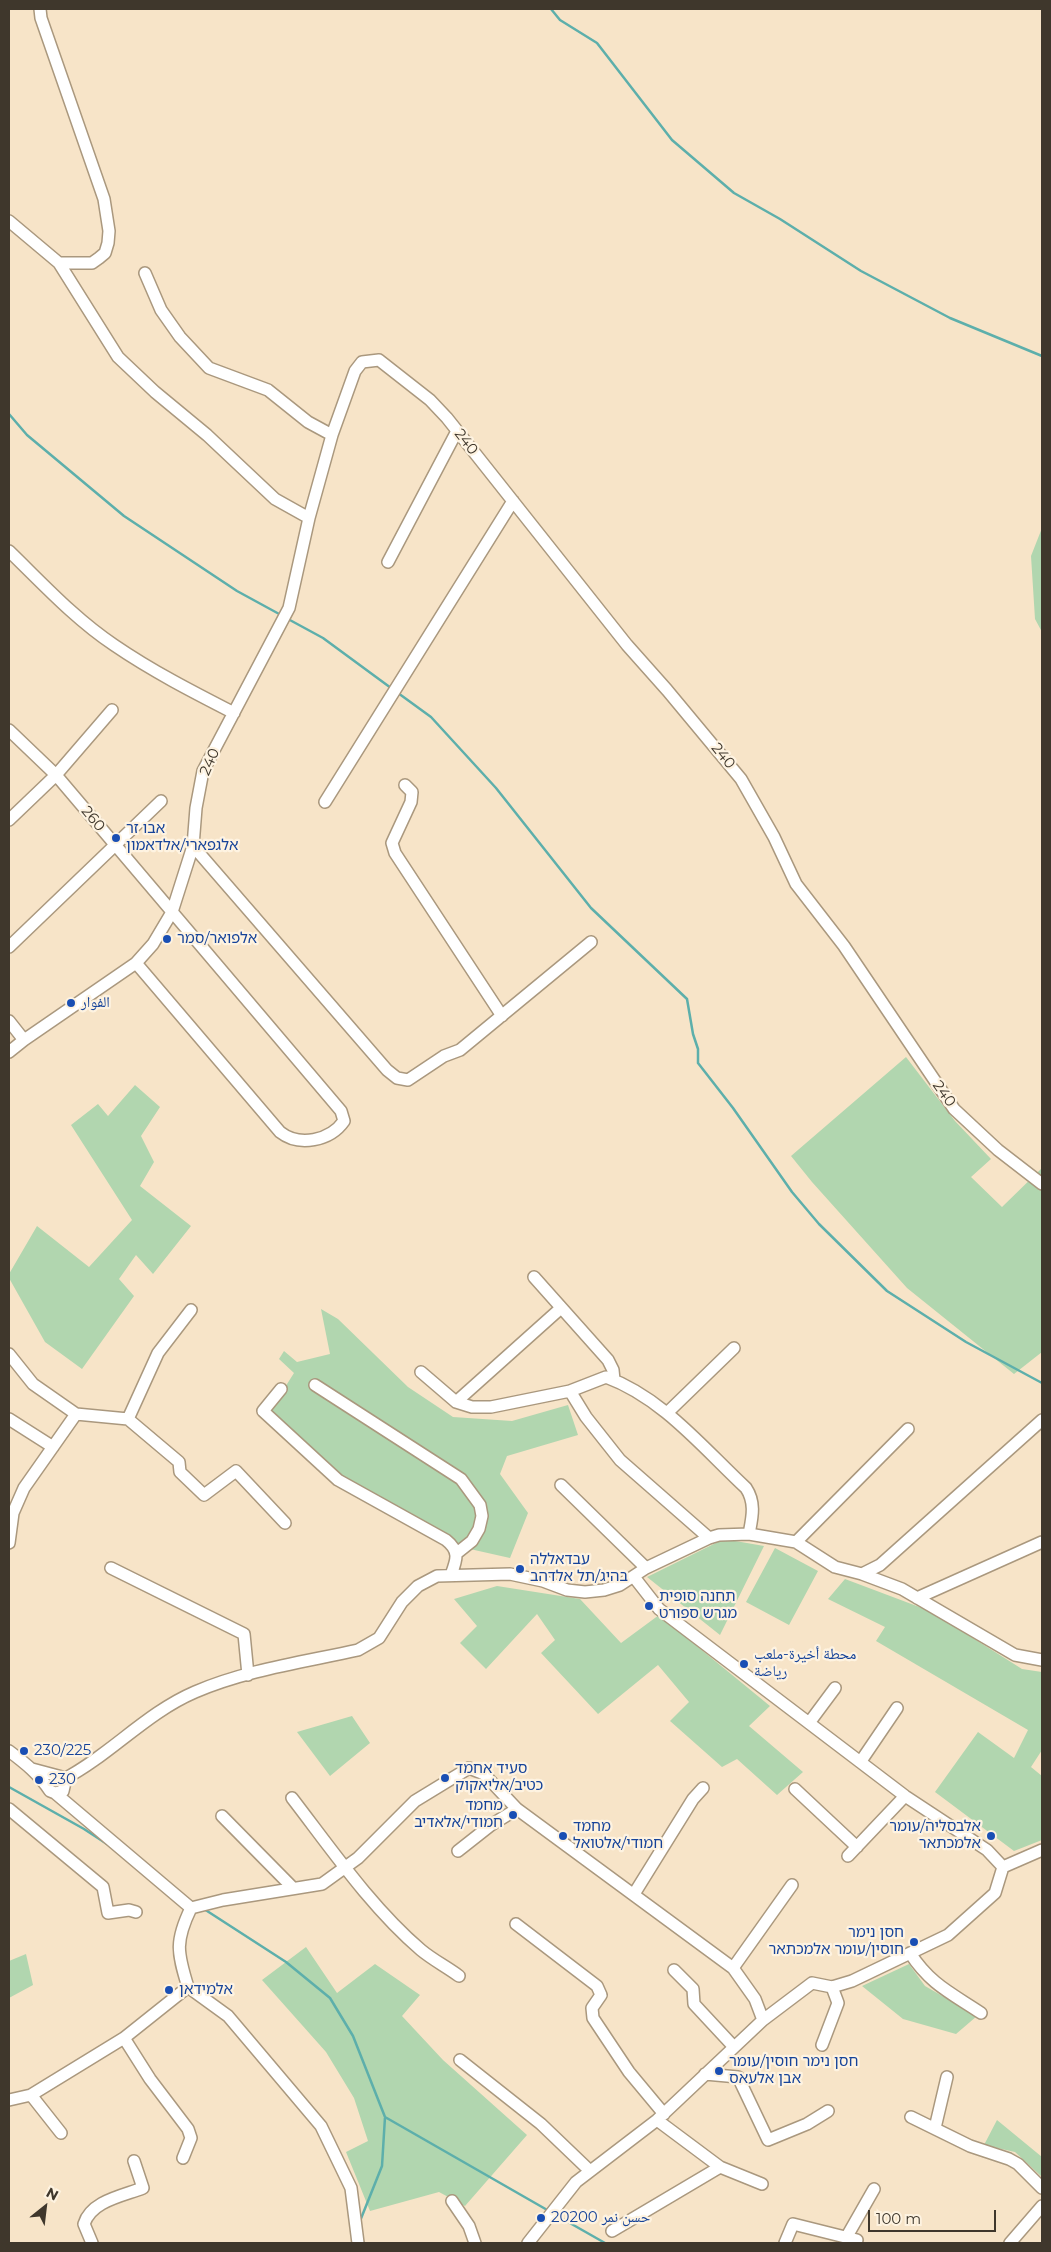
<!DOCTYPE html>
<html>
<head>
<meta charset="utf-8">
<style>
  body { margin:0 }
  #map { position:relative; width:1051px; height:2252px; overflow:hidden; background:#f7e4c8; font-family:Montserrat,sans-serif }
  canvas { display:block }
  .frame { position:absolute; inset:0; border:10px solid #3f372c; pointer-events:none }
  .north { position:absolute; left:20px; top:2182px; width:50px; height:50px; -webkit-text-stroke:4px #fef3e1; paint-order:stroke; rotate:29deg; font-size:14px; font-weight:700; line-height:20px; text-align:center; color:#3f372c }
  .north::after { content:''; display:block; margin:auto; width:18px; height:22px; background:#3f372c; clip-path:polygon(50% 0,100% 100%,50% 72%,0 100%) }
  .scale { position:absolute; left:868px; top:2210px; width:128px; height:22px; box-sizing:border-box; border:2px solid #3f372c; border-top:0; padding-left:6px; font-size:15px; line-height:18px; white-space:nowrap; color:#3f372c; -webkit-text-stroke:4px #fef3e1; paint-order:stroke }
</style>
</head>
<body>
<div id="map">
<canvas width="1051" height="2252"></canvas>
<div class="frame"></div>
<div class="north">N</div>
<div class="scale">100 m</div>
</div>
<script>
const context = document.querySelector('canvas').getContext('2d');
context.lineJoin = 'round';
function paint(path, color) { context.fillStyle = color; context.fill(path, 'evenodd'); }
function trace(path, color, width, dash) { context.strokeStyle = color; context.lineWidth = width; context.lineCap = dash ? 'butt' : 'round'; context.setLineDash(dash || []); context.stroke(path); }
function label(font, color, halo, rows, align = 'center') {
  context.font = font + ' Montserrat,"Noto Naskh Arabic","Noto Sans Hebrew",sans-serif'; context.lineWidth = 4.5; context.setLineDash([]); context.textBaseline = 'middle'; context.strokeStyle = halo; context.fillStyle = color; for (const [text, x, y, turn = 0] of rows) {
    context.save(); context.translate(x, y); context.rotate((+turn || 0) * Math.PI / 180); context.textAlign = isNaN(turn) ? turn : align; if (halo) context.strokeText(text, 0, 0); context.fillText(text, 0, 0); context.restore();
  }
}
paint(new Path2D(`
  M1042,528V632L1035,619L1031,556Z
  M906,1057L955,1121L991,1159L971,1177L1002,1207L1042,1168V1352L1014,1374L907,1288L812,1182L791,1156Z
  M135,1085L160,1107L141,1136L154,1162L140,1186L191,1226L153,1274L136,1255L119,1279L134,1296L82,1369L45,1342L9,1278V1274L37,1226L89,1267L132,1220L71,1125L98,1104L108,1116Z
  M321,1309L338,1319L408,1387L453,1417L512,1421L568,1405L578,1435L507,1456L500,1474L528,1513L510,1558L461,1547L332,1474L268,1414L294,1373L279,1359L284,1351L297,1362L330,1354Z
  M724,1539L764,1546L720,1635L647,1577Z
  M775,1548L818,1571L789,1625L746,1602Z
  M845,1579L930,1611L1022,1669L1042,1672V1750L1031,1767L1042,1776V1840L1014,1851L935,1792L978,1732L1014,1758L1028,1730L876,1641L885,1627L828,1599Z
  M497,1586L580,1599L621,1643L659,1615L770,1706L749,1726L803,1772L777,1795L737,1759L722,1767L670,1721L689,1702L658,1665L598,1714L541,1653L555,1640L537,1614L486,1669L460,1643L477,1626L454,1599Z
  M352,1716L370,1743L330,1776L297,1732Z
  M306,1947L337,1993L375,1964L420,1995L402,2016L443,2060L527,2135L465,2206L439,2192L370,2211L346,2152L368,2141L354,2098L326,2052L262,1980Z
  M26,1954L33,1985L9,1998V1961Z
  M909,1964L925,1986L977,2016L956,2034L903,2019L862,1986Z
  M997,2120L1042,2157V2177L1015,2152L984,2145Z`), '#b1d6af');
trace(new Path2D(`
  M551,9L560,20L597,43L672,140L734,193L780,219L861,271L950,318L1042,356
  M9,414L27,435L124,516L237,591L281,615
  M288,619L323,638L391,688
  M398,693L431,717L496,788L591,908L687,999L693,1034L698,1049V1063L733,1108L792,1192L819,1224L887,1291L966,1342L1042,1383
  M9,1787L84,1829L110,1846
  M204,1909L286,1962L330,1998L353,2036L385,2117L382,2166L360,2221
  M385,2117L549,2211
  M554,2214L605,2243`), '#5dafab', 2.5);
const minor = new Path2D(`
  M40,9L41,18L104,199L109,231L108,243L105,253L99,258L92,263H59
  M9,221L59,263L118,357L155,392L207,435L275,499L309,518
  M145,273L161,310L180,337L209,368L268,390L308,422L332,435
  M9,551C42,583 75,619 114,645C152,671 193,692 234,713
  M388,562L457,431
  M9,730L56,775L341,1111L344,1121C330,1141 299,1147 280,1132L136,963
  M405,785L412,792L411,802L392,843L395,853L502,1016
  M325,802L513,501
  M9,820L56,775L112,710
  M193,846L387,1070L397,1078L408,1080L444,1056L460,1050L591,942
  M9,947L161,801
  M9,1021L24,1040
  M9,1052L24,1040L136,963L153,944L172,912L193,846L196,808L203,771L289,608L309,518L332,435L355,371L362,362L379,360L430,400L447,418L627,645L667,690L741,779L774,837L796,884L844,946L954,1109L998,1150L1042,1184
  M534,1277L608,1360L613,1370L614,1380
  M9,1354L33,1384L76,1414L128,1419L158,1353L191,1310
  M421,1372L456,1402L472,1407H491L570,1391L606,1377C663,1398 703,1448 746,1488C756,1503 752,1518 749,1534
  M315,1385L461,1479L480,1505L482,1516L479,1529L472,1541L457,1553
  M281,1389L263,1411L338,1480L446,1540C460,1551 457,1559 451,1575
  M570,1391L586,1417L620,1460L709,1538
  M456,1402L561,1308
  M667,1413L734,1348
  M9,1419L53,1447
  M128,1419L179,1462L180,1472L204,1495L236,1471L285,1523
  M561,1485L646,1568
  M796,1542L908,1429
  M9,1543L13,1513L24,1488L76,1414
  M111,1568L244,1634L248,1675
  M862,1574L902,1589L1015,1655L1042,1660
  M917,1598L1042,1542
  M809,1723L835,1688
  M9,1751C25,1763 39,1774 50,1791L55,1793L63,1791L65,1782L62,1777L32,1769
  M861,1761L897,1708
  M64,1779C110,1755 146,1713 195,1692C246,1670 304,1662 358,1650L379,1638L402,1602L418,1586L437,1576L510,1574L543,1581L567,1590L585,1592L604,1590L620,1585L646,1568L709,1538L719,1535L749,1534L796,1542L835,1567L862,1574L880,1565L1042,1420
  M795,1789L857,1847
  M55,1793L191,1908
  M292,1798C332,1850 371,1907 421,1950C433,1960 447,1967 459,1976
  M9,1809L103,1887L108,1913L129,1910L136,1912
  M222,1816L293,1888
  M458,1851L491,1825L517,1809
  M848,1856L905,1796
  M1003,1867L1042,1850
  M634,1894L693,1799L703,1788
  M516,1924L597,1986L601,1995L592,2008L593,2018L629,2072L664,2114
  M910,1953C930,1984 951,1993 981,2013
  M733,1968L792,1885
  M674,1970L693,1989L694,2004L734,2047
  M188,1987L228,2016L321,2126L351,2188L358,2243
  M124,2038L150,2079L188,2129L191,2138L183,2158
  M822,2045L838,2003L832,1987
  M460,2060L541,2124L589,2170
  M705,2074L738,2077L768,2140L807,2124L828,2111
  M31,2095L61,2133
  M9,2100L31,2095L124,2038L188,1987C177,1952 175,1941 191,1908L223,1900L322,1884L358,1858L415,1801L469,1768L484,1774L517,1809L733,1968L755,1999L763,2020
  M911,2117L970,2146L1009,2159L1018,2164L1042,2188
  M657,2120L720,2167L762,2184
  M935,2128L947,2077
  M452,2201L469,2226L475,2243
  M612,2231L720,2167
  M846,2238L874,2189
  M92,2243L84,2224C91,2201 122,2196 143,2188L134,2161
  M528,2243L576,2182L657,2120L763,2020L812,1983L832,1987L852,1981L948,1935L995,1893L1003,1867L987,1850L905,1796L659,1609L634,1577
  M785,2243L793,2224L857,2240
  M1010,2243L1042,2206`);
trace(minor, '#aa987e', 14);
trace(minor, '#fff', 11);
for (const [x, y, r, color] of [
  [116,838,5,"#1a4fb4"],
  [167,939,5,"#1a4fb4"],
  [71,1003,5,"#1a4fb4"],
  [520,1569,5,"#1a4fb4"],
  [649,1606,5,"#1a4fb4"],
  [744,1664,5,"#1a4fb4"],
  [24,1751,5,"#1a4fb4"],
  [445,1778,5,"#1a4fb4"],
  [39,1780,5,"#1a4fb4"],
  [513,1815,5,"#1a4fb4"],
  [563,1836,5,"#1a4fb4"],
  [991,1836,5,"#1a4fb4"],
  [914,1942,5,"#1a4fb4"],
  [169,1990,5,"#1a4fb4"],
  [719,2071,5,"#1a4fb4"],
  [541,2218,5,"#1a4fb4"]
]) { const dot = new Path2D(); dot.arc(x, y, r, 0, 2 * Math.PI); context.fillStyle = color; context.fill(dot); trace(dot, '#fef3e1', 2); }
label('15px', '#3f372c', '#fef3e1', [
  ["240",466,442,52],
  ["240",723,756,51],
  ["240",210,762,-67],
  ["260",93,819,50],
  ["240",944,1094,55]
]);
label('15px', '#164399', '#fef3e1', [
  ["אבו זר",126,829],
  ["אלגפארי/אלדאמון",126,846],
  ["אלפואר/סמר",177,939],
  ["الفوار",81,1003],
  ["עבדאללה",530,1560],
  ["בהיג/תל אלדהב",530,1577],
  ["תחנה סופית",659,1597],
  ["מגרש ספורט",659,1614],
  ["محطة أخيرة-ملعب",754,1655],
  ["رياضة",754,1672],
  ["230/225",34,1751],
  ["סעיד אחמד",455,1769],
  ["כטיב/אליאקוק",455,1786],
  ["230",49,1780],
  ["מחמד",503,1806,"right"],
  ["חמודי/אלאדיב",503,1823,"right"],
  ["מחמד",573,1827],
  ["חמודי/אלטואל",573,1844],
  ["אלבסליה/עומר",981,1827,"right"],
  ["אלמכתאר",981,1844,"right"],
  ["חסן נימר",904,1933,"right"],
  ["חוסין/עומר אלמכתאר",904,1950,"right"],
  ["אלמידאן",179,1990],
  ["חסן נימר חוסין/עומר",729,2062],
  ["אבן אלעאס",729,2079],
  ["حسن نمر 20200",551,2218]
], 'left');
</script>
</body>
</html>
